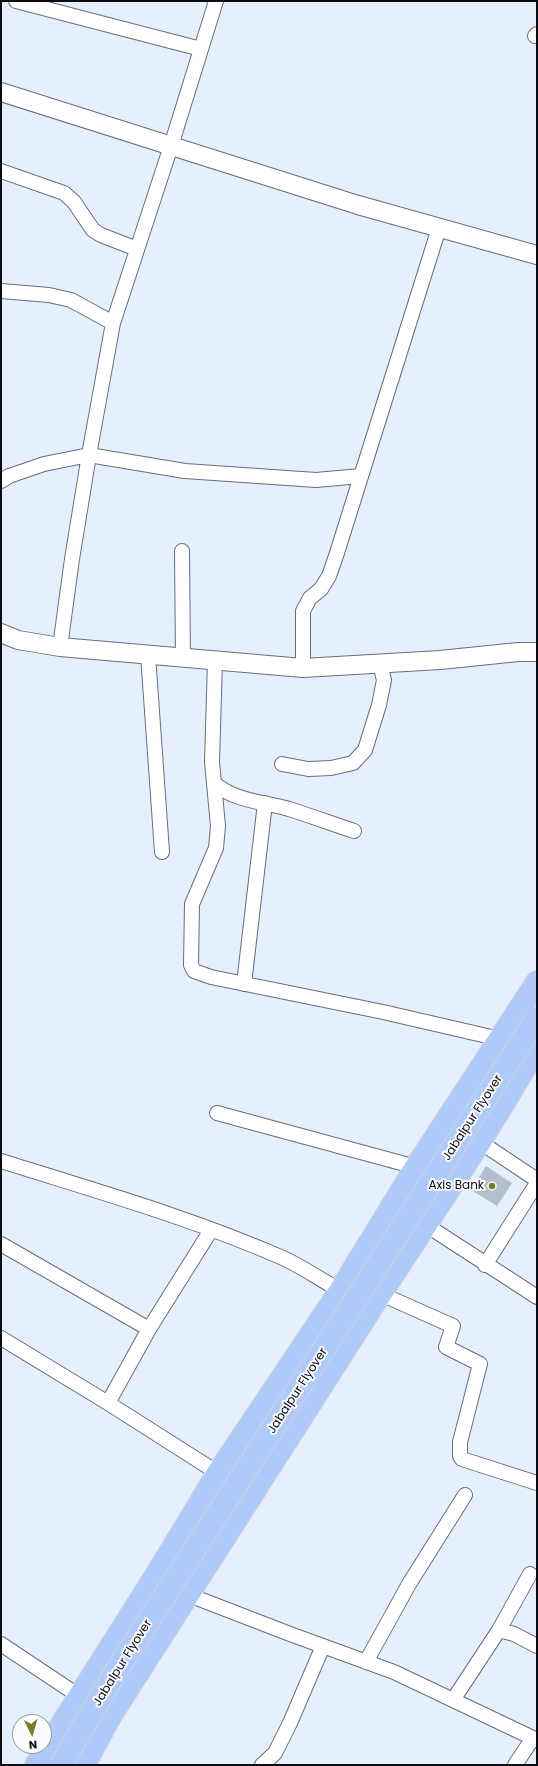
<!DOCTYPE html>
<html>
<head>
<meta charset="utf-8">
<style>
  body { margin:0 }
  #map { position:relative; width:538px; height:1766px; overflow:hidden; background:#e6effe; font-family:Poppins,sans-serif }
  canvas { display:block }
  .frame { position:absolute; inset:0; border:2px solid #090c11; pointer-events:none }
  .north { position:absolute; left:12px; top:1714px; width:40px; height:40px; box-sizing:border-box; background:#fafcff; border:1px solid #9a9ca0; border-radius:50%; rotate:175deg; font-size:11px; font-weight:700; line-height:16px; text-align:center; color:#090c11 }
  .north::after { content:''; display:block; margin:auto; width:14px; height:18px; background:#787a22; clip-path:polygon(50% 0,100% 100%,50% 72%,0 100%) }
</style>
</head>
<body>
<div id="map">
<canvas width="538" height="1766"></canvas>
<div class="frame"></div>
<div class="north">N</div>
</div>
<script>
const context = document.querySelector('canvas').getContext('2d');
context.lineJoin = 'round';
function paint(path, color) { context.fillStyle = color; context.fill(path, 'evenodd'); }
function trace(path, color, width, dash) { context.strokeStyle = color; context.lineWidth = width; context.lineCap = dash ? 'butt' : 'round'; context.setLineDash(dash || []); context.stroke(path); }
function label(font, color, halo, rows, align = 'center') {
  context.font = font + ' Poppins,sans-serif'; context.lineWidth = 4; context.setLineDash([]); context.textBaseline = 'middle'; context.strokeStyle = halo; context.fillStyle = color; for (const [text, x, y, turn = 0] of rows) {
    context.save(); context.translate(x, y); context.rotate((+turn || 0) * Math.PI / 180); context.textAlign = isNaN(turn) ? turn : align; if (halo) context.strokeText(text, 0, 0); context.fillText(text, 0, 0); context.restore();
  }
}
paint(new Path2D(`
  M486,1166L512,1183L497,1206L471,1190Z`), '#b5becc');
const minor = new Path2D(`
  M16,1L201,49
  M535,36L537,34
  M1,171L64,193L74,202L93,230L101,235L137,249
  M1,291L49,295L71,300L113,323
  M1,481L9,476L44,464L89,455L185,471L316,480L361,476
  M182,551L183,658
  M60,647L72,559L89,455L113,323L171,146L216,1
  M148,655L162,852
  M215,661L212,762L218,826L216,848L192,904L191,965L194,971L211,977L383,1012L500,1039
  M303,668V611L310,598L321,589L329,576L336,556L439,228
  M282,764L308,769L331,768L353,763L365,750L379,705L384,680L380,664
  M214,783C234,801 264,802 289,809C311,816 333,824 354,831
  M244,984L265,803
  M217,1113L416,1167
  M474,1138L537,1180
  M1,1161C96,1191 192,1218 283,1258C305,1268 325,1283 347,1294
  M426,1225L537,1297
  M1,1244L149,1329
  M485,1265L537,1183
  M381,1294L453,1326L446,1347L480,1364L460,1442V1456L462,1459L537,1483
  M1,1338L108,1403L218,1473
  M108,1403L149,1329L211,1230
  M189,1595L290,1634L394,1672L537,1740
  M499,1630L514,1634L537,1646
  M1,1644L79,1696
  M366,1662L409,1584L465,1495
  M453,1700L499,1630L530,1574
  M262,1765L275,1753L290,1723L323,1646
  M515,1765L533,1738`);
const tertiary = new Path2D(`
  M1,92L358,205L537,255
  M1,633L18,640L60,647L303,668L440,660L518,652H537`);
const primary = new Path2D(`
  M36,1765L160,1569L218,1473L340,1291L416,1167L537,982
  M84,1765L111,1715L372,1307L480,1142L537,1048`);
trace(minor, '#666e7b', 16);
trace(tertiary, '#666e7b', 20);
trace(primary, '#d3d3d4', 24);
trace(minor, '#fff', 14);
trace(tertiary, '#fff', 18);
trace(primary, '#adcafa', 22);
const primaryBridge = new Path2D(`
  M61,1765L115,1673L537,1018`);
trace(primaryBridge, '#d3d3d4', 24, []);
trace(primaryBridge, '#adcafa', 22);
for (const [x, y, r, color] of [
  [492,1186,4,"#787a22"]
]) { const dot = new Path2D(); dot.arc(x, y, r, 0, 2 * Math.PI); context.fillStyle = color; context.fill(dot); trace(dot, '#fafcff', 1.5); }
label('12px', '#090c11', '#fafcff', [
  ["Jabalpur Flyover",473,1118,-57],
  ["Jabalpur Flyover",298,1391,-57],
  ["Jabalpur Flyover",123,1663,-58]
]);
label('12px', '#090c11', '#fafcff', [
  ["Axis Bank",484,1186]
], 'right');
</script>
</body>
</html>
